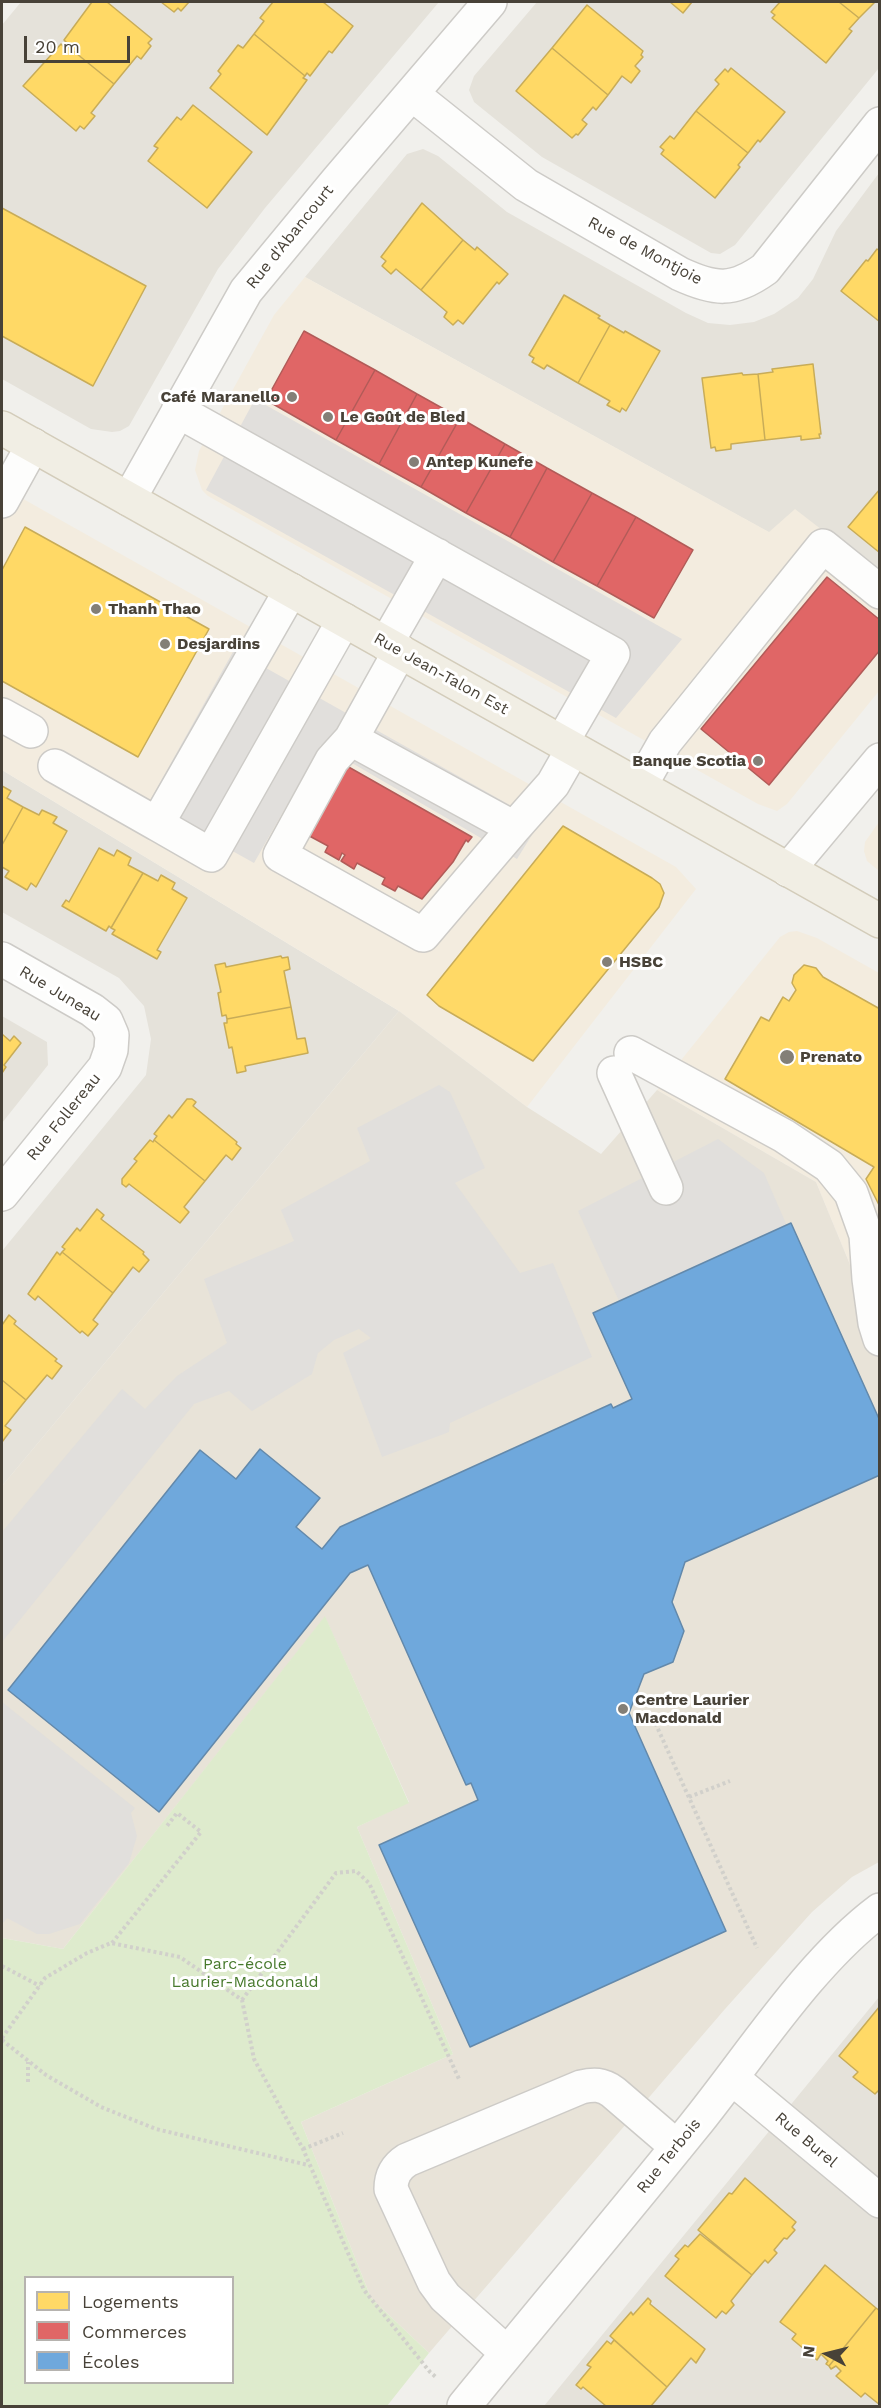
<!DOCTYPE html>
<html>
<head>
<meta charset="utf-8">
<style>
  body { margin:0 }
  #map { position:relative; width:881px; height:2408px; overflow:hidden; background:#f1f0ec; font-family:"Work Sans",sans-serif }
  canvas { display:block }
  .frame { position:absolute; inset:0; border:3px solid #484238; pointer-events:none }
  .legend { position:absolute; left:24px; top:2276px; width:210px; height:108px; box-sizing:border-box; background:#fff; border:2px solid #b6b3af; margin:0; padding:8px 10px; list-style:none; font-size:18px; color:#484238 }
  .legend li { display:flex; align-items:center; gap:12px; height:30px }
  .legend b { width:30px; border:2px solid #b6b3af }
  .north { position:absolute; left:797px; top:2324px; width:60px; height:60px; -webkit-text-stroke:4px #fff; paint-order:stroke; rotate:277deg; font-size:16px; font-weight:700; line-height:24px; text-align:center; color:#484238 }
  .north::after { content:''; display:block; margin:auto; width:21px; height:27px; background:#484238; clip-path:polygon(50% 0,100% 100%,50% 72%,0 100%) }
  .scale { position:absolute; left:24px; top:36px; width:106px; height:27px; box-sizing:border-box; border:3px solid #484238; border-top:0; padding-left:8px; font-size:18px; line-height:21px; white-space:nowrap; color:#484238; -webkit-text-stroke:4px #fff; paint-order:stroke }
</style>
</head>
<body>
<div id="map">
<canvas width="881" height="2408"></canvas>
<div class="frame"></div>
<ul class="legend">
<li><b style="height:16px;background:#ffd966"></b>Logements</li>
<li><b style="height:16px;background:#e06666"></b>Commerces</li>
<li><b style="height:16px;background:#6fa8dc"></b>Écoles</li>
</ul>
<div class="north">N</div>
<div class="scale">20 m</div>
</div>
<script>
const context = document.querySelector('canvas').getContext('2d');
context.lineJoin = 'round';
function paint(path, color) { context.fillStyle = color; context.fill(path, 'evenodd'); }
function trace(path, color, width, dash) { context.strokeStyle = color; context.lineWidth = width; context.lineCap = dash ? 'butt' : 'round'; context.setLineDash(dash || []); context.stroke(path); }
function label(font, color, halo, rows, align = 'center') {
  context.font = font + ' "Work Sans",sans-serif'; context.lineWidth = 6; context.setLineDash([]); context.textBaseline = 'middle'; context.strokeStyle = halo; context.fillStyle = color; for (const [text, x, y, turn = 0] of rows) {
    context.save(); context.translate(x, y); context.rotate((+turn || 0) * Math.PI / 180); context.textAlign = isNaN(turn) ? turn : align; if (halo) context.strokeText(text, 0, 0); context.fillText(text, 0, 0); context.restore();
  }
}
paint(new Path2D(`
  M21,2H439L265,208L218,269L129,426L120,431L112,432L91,429L2,379V25Z
  M537,2H879V68L735,245L720,254L711,253L542,157L474,102L469,90L474,76Z
  M423,149L438,156L507,212L686,313L708,323L730,325L754,322L774,314L798,298L813,279L836,231L879,173V574L770,533L305,277L407,154Z
  M2,770L399,1011L2,1486V1251L146,1075L151,1039L144,1006L119,978L2,912Z
  M2,1016L47,1042L48,1065L2,1123Z
  M879,1997V2406H544Z`), '#e5e2da');
paint(new Path2D(`
  M305,277L769,532L795,509L879,574V691L787,804L777,811L758,804L208,496L202,490L195,470L199,451L274,315Z
  M2,487L676,867L696,889L527,1107L399,1011L2,770Z
  M879,822V871L867,861L864,851L865,842Z
  M797,931L817,938L879,973V1335L816,1182L657,1090L780,937L789,932Z`), '#f3ecdf');
paint(new Path2D(`
  M399,1011L527,1107L601,1154L657,1090L816,1182L879,1335V1862L852,1877L812,1912L725,2009L429,2353L371,2298L301,2122L453,2054L357,1827L409,1802L325,1617L63,1949L2,1938V1486Z`), '#e8e3d8');
paint(new Path2D(`
  M325,1616L409,1803L357,1827L453,2054L301,2122L371,2298L429,2353L387,2406H2V1938L63,1949ZM26,2278H232V2382H26Z`), '#deebcd');
paint(new Path2D(`
  M255,399L682,639L616,718L206,490Z
  M234,650L540,822L517,859L321,745L254,863L148,804Z
  M439,1085L450,1092L485,1168L455,1183L520,1273L553,1263L592,1357L450,1423L449,1432L444,1434L382,1457L343,1353L371,1338L359,1329L334,1340L318,1353L312,1374L252,1411L229,1391L194,1404L2,1642V1532L122,1389L145,1409L177,1376L227,1343L204,1279L294,1241L281,1210L370,1161L357,1128Z
  M718,1139L764,1173L787,1226L619,1301L578,1211Z
  M2,1702L135,1808L131,1813L137,1836L129,1863L80,1924L49,1934H37L7,1918L2,1924Z`), '#e1dfdc');
const homes = new Path2D(`
  M92,2H107L152,39L148,43L151,46L141,59L137,56L114,84L66,45L67,43L64,40Z
  M161,2H189L181,11L178,8L174,12Z
  M273,2H323L353,26L332,53L329,51L310,76L307,73L305,76L254,34L264,21L260,18Z
  M670,2H692L683,13Z
  M780,2H839L859,18L849,29L852,31L826,63L772,18L775,15L771,12Z
  M839,2H875L859,18Z
  M587,5L643,51L641,55L643,57L635,66L640,71L631,83L622,76L608,95L552,48Z
  M254,34L305,76L303,78L307,80L267,135L210,88L221,74L218,71L238,45L243,48Z
  M61,44L64,47L66,45L114,84L91,113L95,116L84,129L80,126L76,131L23,86Z
  M552,48L608,95L596,110L593,107L582,120L587,124L578,135L576,134L572,138L516,91Z
  M731,68L785,112L760,142L758,140L748,153L696,111L719,84L715,80L725,69L728,72Z
  M193,105L252,152L207,208L148,161L158,148L154,146L177,117L181,120Z
  M696,111L748,153L738,165L740,167L715,198L661,154L664,150L660,147L670,136L674,139Z
  M422,203L463,240L421,290L396,269L391,274L382,266L386,261L381,257Z
  M2,208L146,286L93,386L2,336Z
  M463,240L475,250L477,247L508,274L499,284L497,282L463,324L458,320L453,325L444,317L447,312L421,290Z
  M877,249L880,251V322L841,291L866,260L868,261Z
  M564,295L600,316L598,318L610,325L578,383L547,365L544,369L532,362L534,358L529,355Z
  M610,325L624,333L625,331L660,351L626,411L622,408L620,412L607,405L610,401L578,383Z
  M813,364L821,434H819L820,438L801,440V436L765,440L758,374L773,372L772,369Z
  M742,373L743,375L758,374L765,440L731,444V449L716,451L715,447L711,448L702,378Z
  M880,489V553L848,527Z
  M25,527L209,629L138,757L2,681V570Z
  M2,786L11,791L7,798L23,807L2,845Z
  M23,807L39,815L42,810L57,817L53,823L67,831L36,887L31,883L27,890L5,877L9,871L2,867V845Z
  M563,826L652,878L660,884L664,893L659,907L533,1061L439,1006L427,995Z
  M99,848L114,856L117,850L131,858L128,865L143,873L111,928L109,926L106,931L62,906L66,900L69,902Z
  M143,873L158,881L161,875L175,883L172,889L187,898L157,950L161,952L157,959L112,934L115,930L111,928Z
  M281,956L282,958L288,957L290,969L284,971L291,1007L227,1019L226,1015L222,1016L218,993L221,992L215,965L225,963L226,967Z
  M804,965L816,968L823,977L880,1009V1207L866,1179L874,1167L725,1079L761,1017L769,1021L783,997L789,1001L796,990L792,983L794,975Z
  M291,1007L297,1039L305,1038L308,1053L245,1066L246,1071L237,1073L232,1047L229,1048L224,1023H227V1019Z
  M2,1034L10,1041L14,1036L21,1043L4,1065L6,1067L2,1073Z
  M187,1099H192L196,1102L193,1106L237,1142L236,1144L241,1148L232,1160L226,1155L205,1181L154,1140L157,1136L154,1134L169,1115L172,1118Z
  M150,1140L153,1142L154,1140L205,1181L184,1207L189,1212L180,1223L129,1184L126,1187L122,1184V1179L137,1161L134,1159Z
  M97,1209L104,1215L101,1219L144,1252L143,1254L149,1260L139,1272L133,1267L113,1293L62,1252L65,1249L62,1247L77,1228L80,1231Z
  M57,1252L60,1255L62,1252L113,1293L93,1320L98,1324L88,1336L82,1331L80,1333L38,1296L35,1300L28,1294Z
  M9,1315L16,1321L14,1324L57,1359L55,1361L62,1366L52,1379L47,1375L26,1400L2,1380V1325Z
  M2,1380L26,1400L5,1426L11,1430L2,1442Z
  M880,2006V2089L875,2094L853,2077L858,2072L839,2056Z
  M745,2178L796,2222L792,2227L795,2230L787,2239L784,2238L774,2250L777,2253L768,2263L765,2260L752,2275L698,2230L729,2193L732,2194Z
  M700,2234L752,2275L731,2301L734,2305L726,2314L722,2311L716,2318L665,2276L679,2259L675,2256L685,2245L688,2247Z
  M825,2265L876,2308L829,2366L826,2364L828,2361L821,2354L817,2360L792,2339L796,2334L780,2322Z
  M648,2298L651,2301L650,2304L705,2349L696,2363L691,2358L667,2387L610,2336L631,2312L633,2315Z
  M876,2308L880,2311V2405L865,2393L861,2397L836,2376L841,2371L836,2366L831,2369L829,2366Z
  M614,2340L667,2387L651,2406H606L583,2387L581,2389L576,2385L591,2367L587,2365L607,2341L611,2344Z`);
paint(homes, '#ffd966');
trace(homes, '#c8ac58', 1.5);
const shops = new Path2D(`
  M304,331L375,370L336,440L266,400Z
  M375,370L417,394L379,464L336,440Z
  M417,394L460,418L421,487L379,464Z
  M460,418L505,444L466,513L421,487Z
  M505,444L547,468L510,537L466,513Z
  M547,468L592,493L553,562L510,537Z
  M592,493L636,517L597,586L553,562Z
  M636,517L693,550L654,618L597,586Z
  M827,577L880,620V650L769,785L701,729Z
  M338,761L472,837L468,842L466,840L453,862L422,899L398,886L395,891L382,884L385,878L357,863L354,869L341,861L345,855L342,853L339,860L325,852L328,846L302,832Z`);
paint(shops, '#e06666');
trace(shops, '#b25b58', 1.5);
const schools = new Path2D(`
  M791,1223L880,1421V1475L685,1562L672,1602L684,1631L673,1662L644,1674L629,1713L726,1931L470,2047L379,1845L478,1800L471,1783L466,1785L368,1565L350,1573L159,1812L8,1690L200,1450L236,1479L260,1449L320,1498L296,1527L322,1549L340,1527L611,1404L613,1408L632,1399L593,1313Z`);
paint(schools, '#6fa8dc');
trace(schools, '#6389ab', 1.5);
const minor = new Path2D(`
  M412,94L526,185L680,274C715,290 733,292 765,269L880,124
  M178,411L613,654L562,742
  M129,499L246,291L337,181L490,2
  M2,501L33,445
  M291,590L157,824L211,855L344,620
  M386,644L437,555
  M400,651L351,739L514,828L553,784L573,749
  M2,715L31,731
  M351,739L332,760L280,855L423,935L514,828
  M55,766L157,824
  M640,786L665,742L682,721L823,546L880,592
  M788,870L880,760
  M2,959L92,1010L106,1021L112,1035L111,1050L105,1067L2,1194
  M631,1053L784,1136L829,1166L851,1193L866,1235L869,1279L875,1323L880,1339
  M614,1073L666,1188
  M732,2078L880,2201
  M507,2353L445,2297L434,2282L391,2189C391,2176 396,2167 407,2160L581,2087C594,2084 602,2084 613,2092L677,2147
  M464,2406C540,2313 618,2220 694,2126C750,2057 809,1963 880,1910`);
const major = new Path2D(`
  M2,428L880,921`);
trace(minor, '#cdcbc7', 36);
trace(major, '#d3ccba', 36);
trace(new Path2D(`
  M653,1718L757,1948
  M689,1797L730,1781
  M112,1943L201,1832L177,1813L167,1826
  M2,1966L40,1986
  M242,2000L336,1873L356,1871L369,1883L459,2079
  M2,2038L45,1978L87,1953L111,1943L180,1957L242,2000L254,2059L303,2149L364,2290L430,2372L437,2378
  M2,2040L46,2075L101,2107L156,2129L308,2165
  M28,2082V2062
  M303,2149L343,2133`), '#d1d0cb', 4, [3, 3]);
trace(minor, '#fdfdfc', 33);
trace(major, '#f1eee4', 33);
for (const [x, y, r, color] of [
  [292,397,6,"#837f77"],
  [328,417,6,"#837f77"],
  [414,462,6,"#837f77"],
  [96,609,6,"#837f77"],
  [165,644,6,"#837f77"],
  [758,761,6,"#837f77"],
  [607,962,6,"#837f77"],
  [787,1057,8,"#837f77"],
  [623,1709,6,"#837f77"]
]) { const dot = new Path2D(); dot.arc(x, y, r, 0, 2 * Math.PI); context.fillStyle = color; context.fill(dot); trace(dot, '#fff', 2); }
label('16px', '#484238', '#fff', [
  ["Rue d'Abancourt",290,237,-51],
  ["Rue de Montjoie",645,251,28],
  ["Rue Jean-Talon Est",441,674,29],
  ["Rue Juneau",60,994,31],
  ["Rue Follereau",64,1117,-51],
  ["Rue Burel",806,2140,40],
  ["Rue Terbois",669,2156,-51]
]);
label('bold 16px', '#484238', '#fff', [
  ["Café Maranello",280,397,"right"],
  ["Le Goût de Bled",340,417],
  ["Antep Kunefe",426,462],
  ["Thanh Thao",108,609],
  ["Desjardins",177,644],
  ["Banque Scotia",746,761,"right"],
  ["HSBC",619,962],
  ["Prenato",800,1057],
  ["Centre Laurier",635,1700],
  ["Macdonald",635,1718]
], 'left');
label('16px', '#47792c', '#fff', [
  ["Parc-école",245,1964],
  ["Laurier-Macdonald",245,1982]
]);
</script>
</body>
</html>
